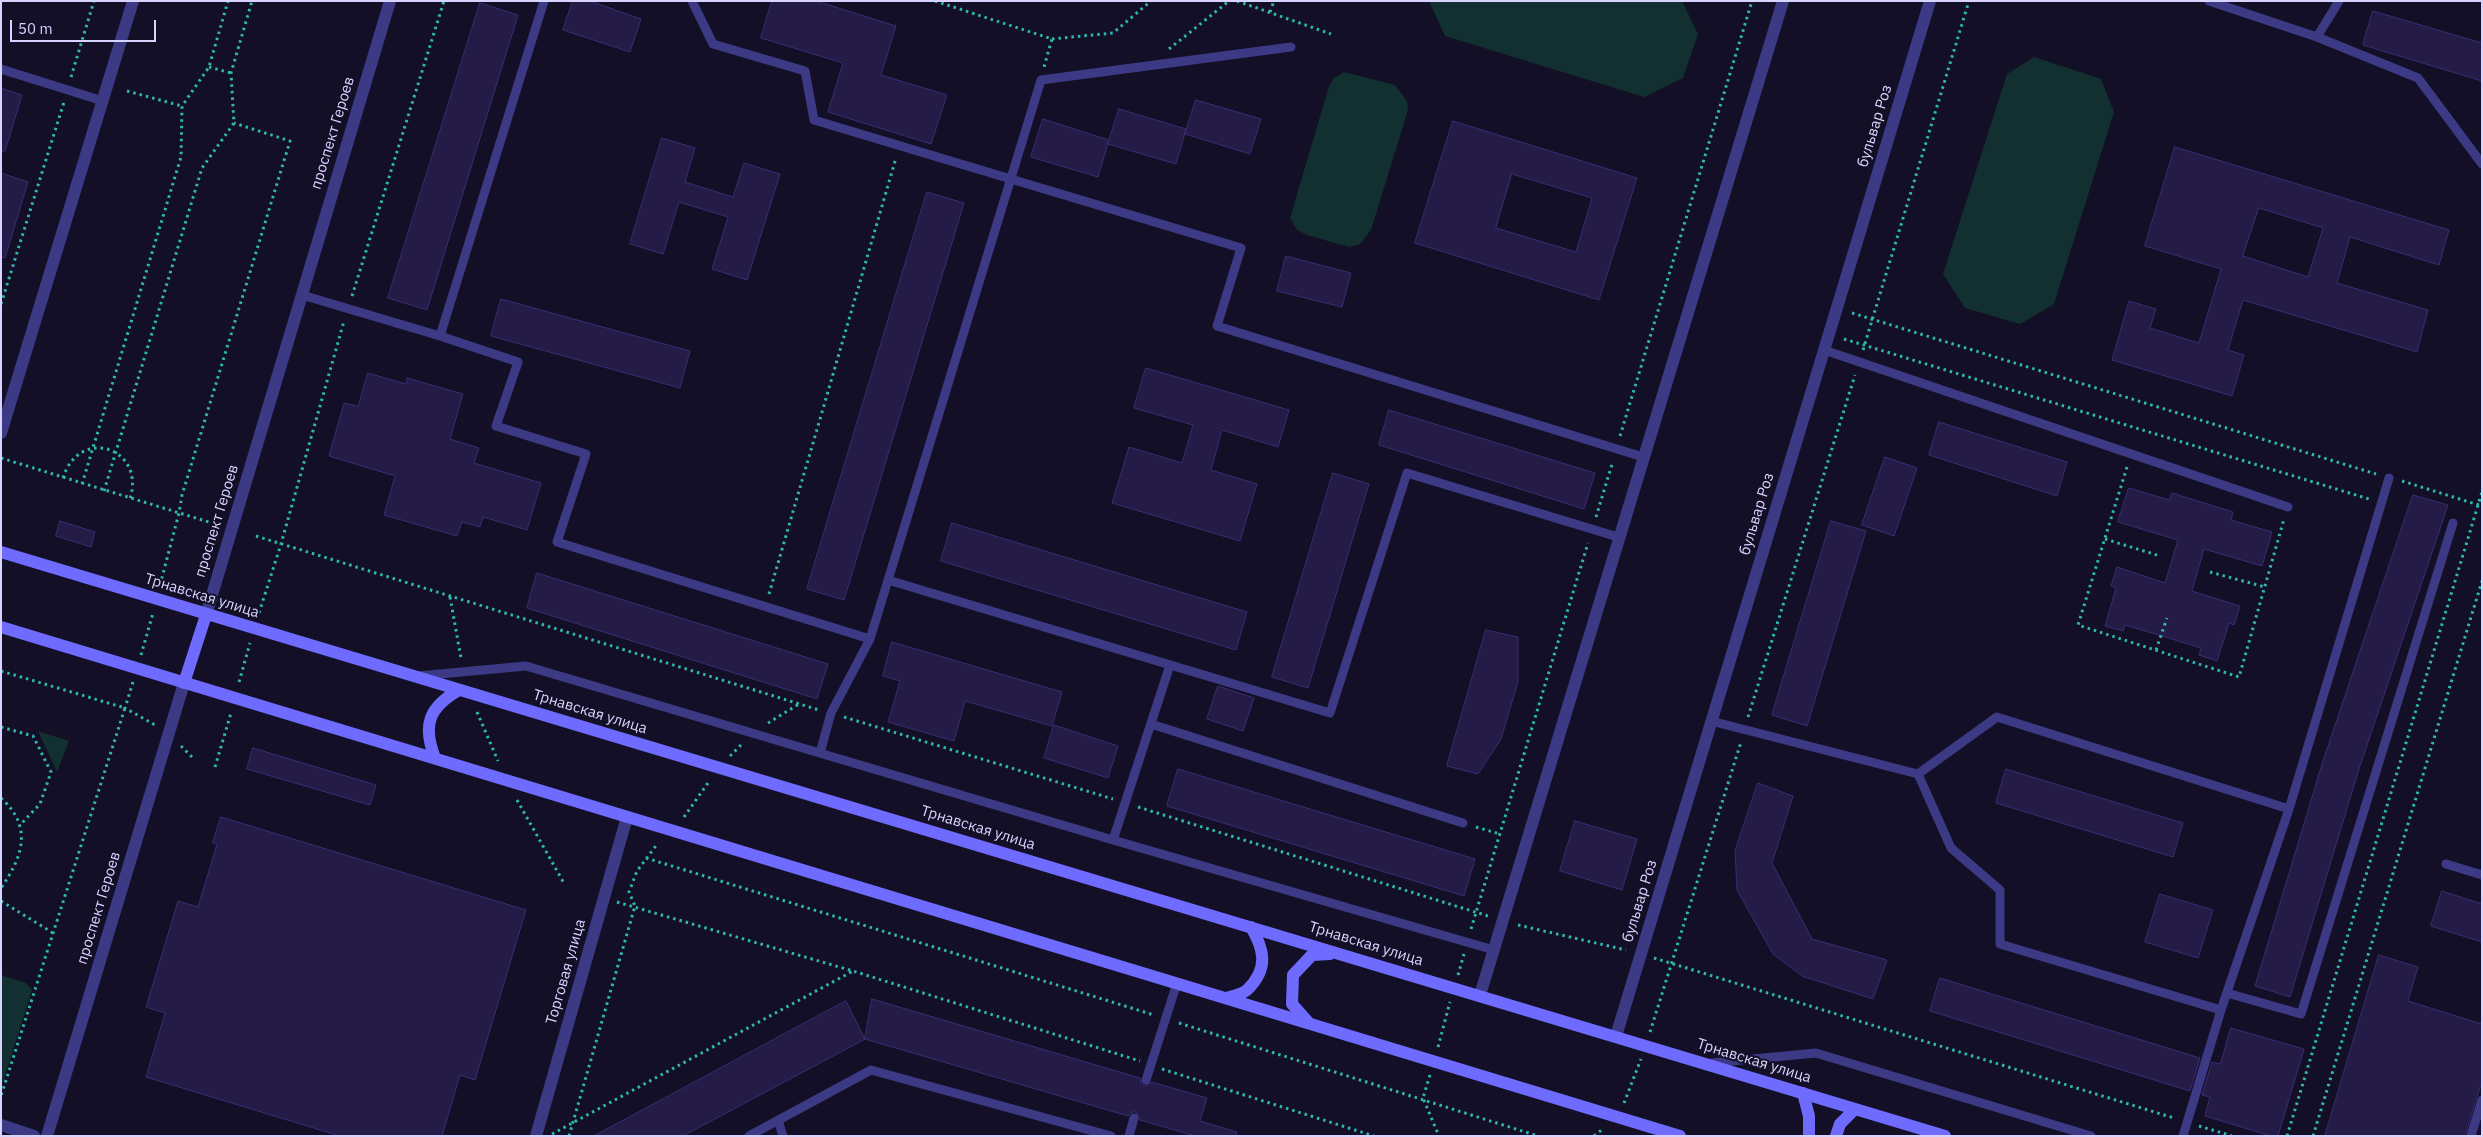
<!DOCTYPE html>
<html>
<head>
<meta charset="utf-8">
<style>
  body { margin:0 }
  #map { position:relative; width:2483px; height:1137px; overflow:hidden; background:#130f26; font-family:"IBM Plex Sans",sans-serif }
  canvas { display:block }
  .frame { position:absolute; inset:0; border:2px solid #d9d4ff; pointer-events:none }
  .scale { position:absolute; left:10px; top:20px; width:146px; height:22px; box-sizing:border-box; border:2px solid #d9d4ff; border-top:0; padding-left:6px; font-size:15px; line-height:18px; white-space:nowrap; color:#d9d4ff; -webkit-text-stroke:4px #130f26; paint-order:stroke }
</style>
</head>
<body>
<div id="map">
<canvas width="2483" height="1137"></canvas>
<div class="frame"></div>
<div class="scale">50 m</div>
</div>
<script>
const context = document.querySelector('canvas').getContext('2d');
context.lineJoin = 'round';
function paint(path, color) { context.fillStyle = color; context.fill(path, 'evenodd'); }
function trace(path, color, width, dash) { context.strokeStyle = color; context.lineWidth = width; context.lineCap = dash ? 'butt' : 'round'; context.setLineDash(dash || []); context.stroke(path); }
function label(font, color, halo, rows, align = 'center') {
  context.font = font + ' "IBM Plex Sans",sans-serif'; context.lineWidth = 4; context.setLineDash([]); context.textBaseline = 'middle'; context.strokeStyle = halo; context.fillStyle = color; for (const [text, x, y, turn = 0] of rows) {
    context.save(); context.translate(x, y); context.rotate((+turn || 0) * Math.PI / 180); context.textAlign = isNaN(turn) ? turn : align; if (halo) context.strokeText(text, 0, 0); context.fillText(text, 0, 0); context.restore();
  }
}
paint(new Path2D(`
  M1429,1H1682L1698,34L1683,78L1644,97L1445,36Z
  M2034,57L2101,79L2114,112L2054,304L2020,324L1965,308L1943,274L2007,74Z
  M1344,72L1395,85L1407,101L1408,110L1371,230L1360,244L1349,247L1307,235L1297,230L1290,218L1329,86L1334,78Z
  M38,731L69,741L57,772Z
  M1,975L26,983L32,990L1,1088Z`), '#12302f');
const building = new Path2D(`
  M573,1H590L641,19L630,52L563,30Z
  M772,1H816L896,26L881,75L947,95L931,144L828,112L843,63L761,38Z
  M480,3L518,15L427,310L388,298Z
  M2373,11L2482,43V81L2363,45Z
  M1,88L22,95L5,151H1Z
  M1196,100L1261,119L1250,154L1185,134Z
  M1119,109L1186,129L1176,164L1108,144Z
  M1043,119L1109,140L1098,177L1031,157Z
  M1453,121L1637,178L1599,300L1415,243ZM1512,174L1592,198L1576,252L1496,228Z
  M662,138L695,148L685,182L733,197L744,163L780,174L747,280L712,269L728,217L679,202L663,254L630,244Z
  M2175,147L2449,230L2439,265L2350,237L2337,283L2428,310L2417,352L2243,300L2228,350L2244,355L2232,396L2112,360L2129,301L2156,309L2150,328L2199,343L2221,269L2145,246ZM2259,208L2323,228L2308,277L2243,256Z
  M1,173L28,182L5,258L1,257Z
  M927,192L964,203L844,600L807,589Z
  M1286,256L1351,273L1342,307L1277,291Z
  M501,299L690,351L680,388L491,336Z
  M1146,368L1289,410L1278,447L1222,430L1211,470L1257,484L1240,541L1112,503L1129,447L1182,463L1193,425L1134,408Z
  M368,373L406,384L407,378L463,394L450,439L479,448L474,463L541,483L527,530L483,517L480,527L462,522L457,536L384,515L395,476L329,456L344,403L358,406Z
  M1389,410L1595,473L1584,509L1379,445Z
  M1939,422L2067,462L2057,496L1929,455Z
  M1885,457L1917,468L1894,536L1862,525Z
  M1333,473L1369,484L1308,688L1272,677Z
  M2129,488L2169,500L2172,493L2233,512L2231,520L2272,532L2262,566L2204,549L2192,591L2240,606L2234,625L2229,623L2217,661L2199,655L2201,648L2162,636L2125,625L2123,631L2105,626L2116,588L2111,586L2117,567L2165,583L2178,540L2118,522Z
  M2413,495L2448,505L2358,772L2290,997L2255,986L2323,761Z
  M60,521L95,532L91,547L56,536Z
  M1831,521L1866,531L1807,726L1772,715Z
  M952,523L1247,612L1236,650L941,561Z
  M537,573L828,664L817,699L527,608Z
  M1486,630L1518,637V682L1501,739L1478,774L1447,766Z
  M892,642L1062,692L1052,726L965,701L954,741L888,722L900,681L883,676Z
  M1218,686L1254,698L1243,731L1207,719Z
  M1054,725L1118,746L1108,778L1044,758Z
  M253,748L376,785L370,805L247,769Z
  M1178,769L1475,859L1464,896L1167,806Z
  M2006,769L2183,823L2173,857L1996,803Z
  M1758,783L1793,796L1772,863L1812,939L1887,960L1873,999L1802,976L1773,954L1737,890L1735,851Z
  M221,817L526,910L475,1080L460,1075L442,1136H340L146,1077L165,1013L146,1007L178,901L198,907L217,844L213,843Z
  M1575,821L1637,839L1622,890L1560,871Z
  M2442,891L2482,904V942L2431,926Z
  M2160,894L2213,910L2198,958L2145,942Z
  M2379,955L2418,967L2408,1001L2482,1024V1081L2465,1136H2325Z
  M1940,978L2200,1058L2190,1091L1930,1011Z
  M872,999L1140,1078L1141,1084L1145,1086L1152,1082L1207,1098L1200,1121L1237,1132L1236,1136H1195L1140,1120L1136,1112H1132L1128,1116L865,1039Z
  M846,1001L865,1039L683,1136H594Z
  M2231,1028L2304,1049L2278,1136H2271L2205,1116L2210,1097L2202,1095L2212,1062L2220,1064Z`);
paint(building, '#241b47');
trace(building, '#3b2d73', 1);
trace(new Path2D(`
  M935,1L1052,39L1044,67
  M1237,1L1331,34
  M1270,12L1274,1
  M1052,39L1113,33L1151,1
  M1169,49L1229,1
  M209,67L231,73
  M71,77L94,1
  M127,91L182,106
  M352,296L444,1
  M1,304L64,102
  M1852,313L2376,474
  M1844,339L2369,499
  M1863,350L1969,1
  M1620,436L1752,1
  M1,458L212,523
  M2127,467L2078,625L2239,677L2284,519
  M63,478C79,426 146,447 130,499
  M2402,481L2482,506
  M82,484L181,157L182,106L209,67L228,1
  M104,491L202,168L234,123L231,73L252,1
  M1596,517L1613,461
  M256,536L819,710
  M2105,539L2160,556
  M2210,572L2265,587
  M160,585L179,513L182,495L290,141L234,123
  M769,594L896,158
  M450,597L461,658
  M259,613L281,544L344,321
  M2156,650L2167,618
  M141,655L153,613
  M1,671L125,708L1,1096
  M133,682L125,708L155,725
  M239,682L250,643
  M477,712L498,761
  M844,717L1113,799
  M1748,717L1855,375
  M768,723L799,704
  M1,727L33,736L51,772L40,804L21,824
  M181,746L194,759
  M730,756L742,744
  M215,767L231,713
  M1,798C33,827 23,856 1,888
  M517,800L565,885
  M1138,807L1488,916
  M684,817L710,780
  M1476,827L1500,834
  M646,858L1154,1015
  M1,901L53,933
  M617,902L853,971L1140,1061
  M1518,925L1626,950
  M1471,929L1588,543
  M1654,958L2174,1118
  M1458,975L1464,954
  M1179,1023L1538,1136
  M1650,1032L1741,742
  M1438,1047L1450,1002
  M1162,1069L1374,1136
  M1430,1075L1423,1098L1439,1136
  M1624,1103L1641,1059
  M2199,1126L2232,1136
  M552,1134L853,971
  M569,1136L635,906L629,892L637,871L658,843
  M1594,1136L1604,1128
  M2287,1136L2482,492
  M2313,1136L2482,581`), '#2fb8b0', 3, [2.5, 4]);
trace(new Path2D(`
  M692,1L713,44L805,71L814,120L1241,248L1217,326L1643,457
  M2209,1L2317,37L2418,78L2482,164
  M2317,37L2339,1
  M1,69L103,101
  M302,295L440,336L518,362L496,426L586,454L557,542L870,639
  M440,336L544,1
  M1824,350L2288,507
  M888,580L1330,713L1407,473L1618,537
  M418,676L526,666L1113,840L1494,950
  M1711,721L1918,774L1951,848L2000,890V944L2221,1010
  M1151,724L1463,823
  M820,753L831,713L870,639L1041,80L1291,47
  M1918,774L1997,717L2289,809
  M1113,840L1170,665
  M2446,864L2482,875
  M2227,993L2301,1014L2453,523
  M1711,1063L1816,1053L2091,1136
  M1146,1080L1177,983
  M778,1120L783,1136
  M749,1136L871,1070L1111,1136
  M1129,1136L1134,1118
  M2183,1136L2221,1010L2289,809L2389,478
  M2471,1136L2482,1100`), '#3d3a85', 9);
trace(new Path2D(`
  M1,433L133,1`), '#3d3a85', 12);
trace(new Path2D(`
  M206,615L390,1
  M1480,995L1783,1
  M1616,1036L1930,1
  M1,1125L34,1136
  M47,1136L184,683
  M536,1136L627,817`), '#3d3a85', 12);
trace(new Path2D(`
  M1,552L1945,1136
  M1,627L1680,1136
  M184,683L206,615
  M435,758C422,725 429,707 459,690
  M1227,998C1233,996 1244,994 1248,989C1269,968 1264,949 1251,927
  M1309,1023L1292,1004L1293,975L1312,955L1330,954
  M1803,1093L1809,1116V1136
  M1836,1136L1840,1124L1855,1109`), '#6f6bff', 12);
label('15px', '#d9d4ff', '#130f26', [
  ["бульвар Роз",1875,126,-73],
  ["проспект Героев",333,133,-73],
  ["бульвар Роз",1757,514,-73],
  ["проспект Героев",217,521,-73],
  ["Трнавская улица",202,596,17],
  ["Трнавская улица",590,712,17],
  ["Трнавская улица",978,828,17],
  ["бульвар Роз",1640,901,-73],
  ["проспект Героев",99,908,-73],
  ["Трнавская улица",1366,944,17],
  ["Торговая улица",566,972,-74],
  ["Трнавская улица",1754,1061,17]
]);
</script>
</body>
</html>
